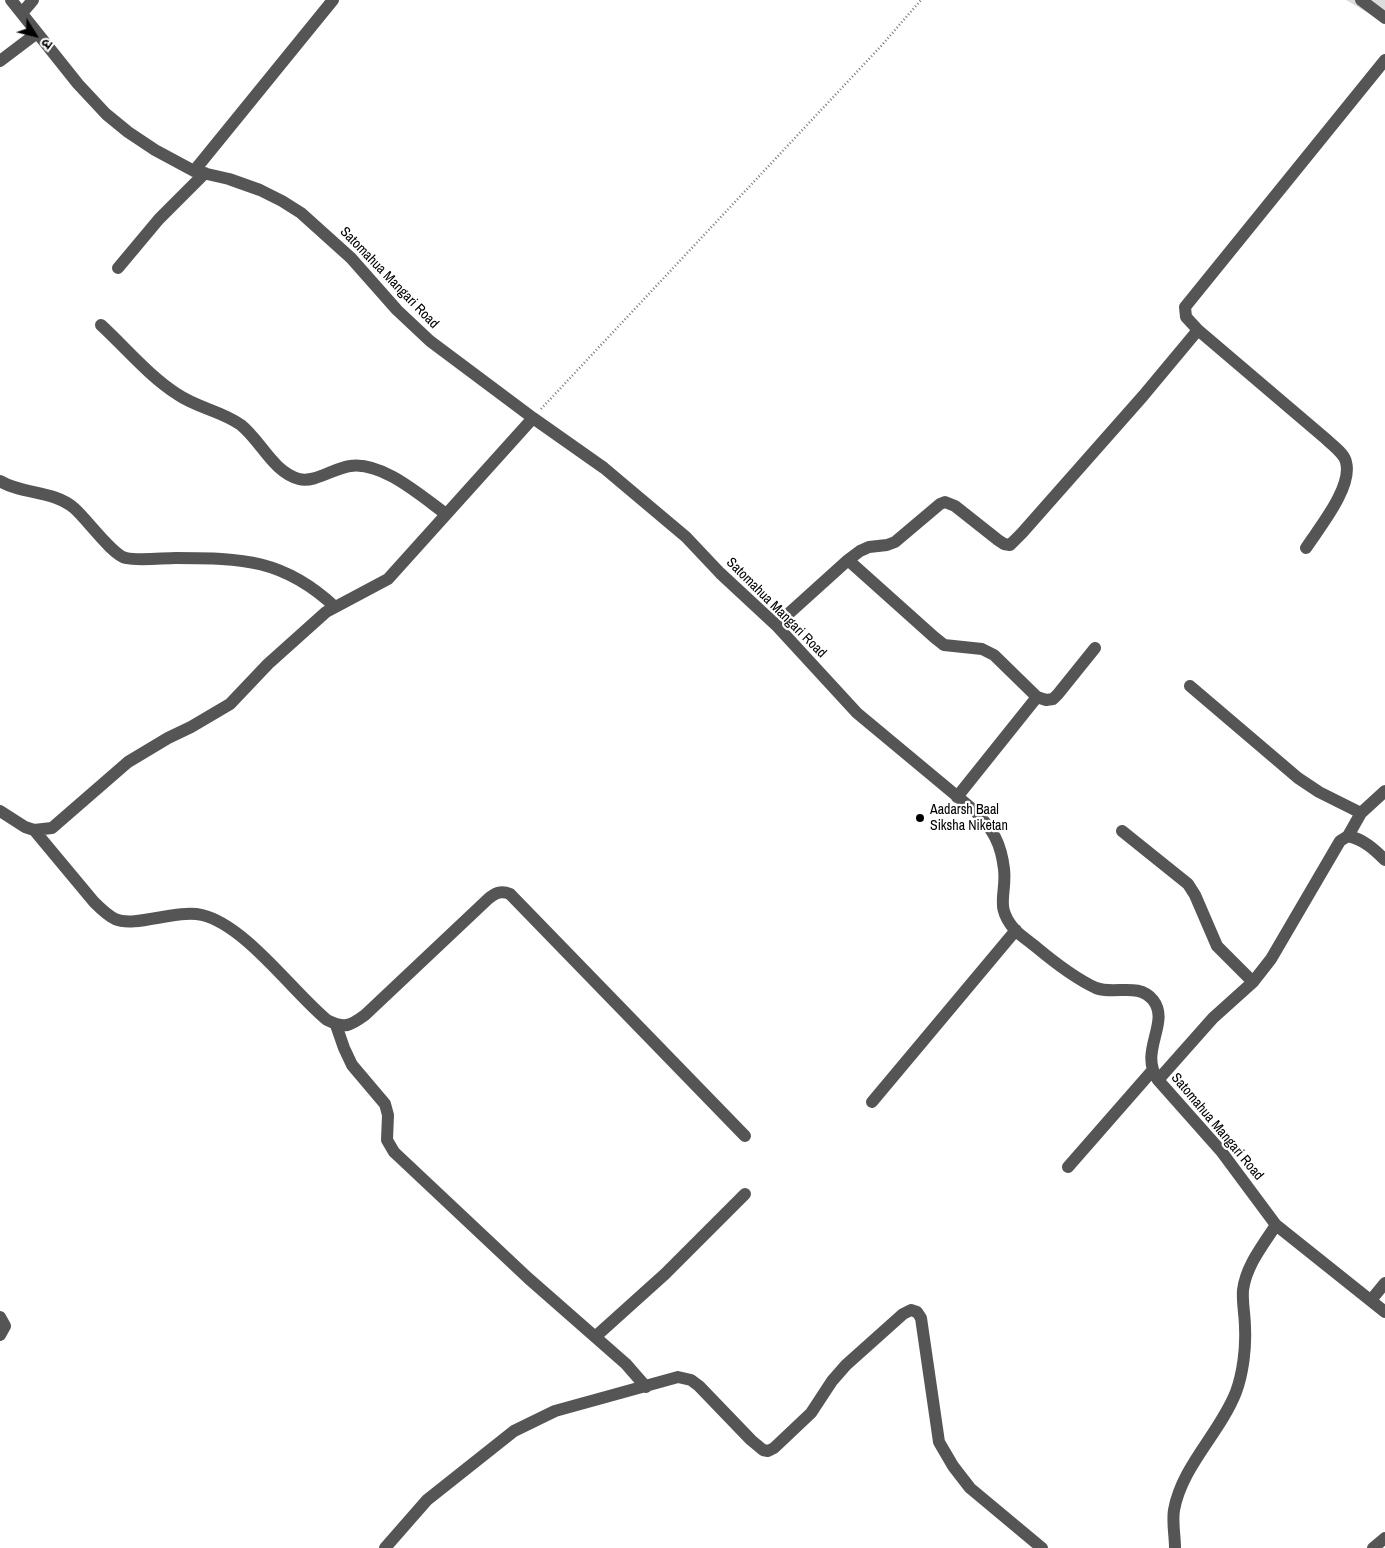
<!DOCTYPE html>
<html>
<head>
<meta charset="utf-8">
<style>
  body { margin:0 }
  #map { position:relative; width:1385px; height:1548px; overflow:hidden; background:#fff; font-family:"Archivo Narrow","Noto Sans Devanagari",sans-serif }
  canvas { display:block }
  .north { position:absolute; left:10px; top:10px; width:50px; height:50px; -webkit-text-stroke:4px #fff; paint-order:stroke; rotate:126deg; font-size:14px; font-weight:700; line-height:20px; text-align:center; color:#000 }
  .north::after { content:''; display:block; margin:auto; width:18px; height:22px; background:#000; clip-path:polygon(50% 0,100% 100%,50% 72%,0 100%) }
</style>
</head>
<body>
<div id="map">
<canvas width="1385" height="1548"></canvas>
<div class="north">उ</div>
</div>
<script>
const context = document.querySelector('canvas').getContext('2d');
context.lineJoin = 'round';
function paint(path, color) { context.fillStyle = color; context.fill(path, 'evenodd'); }
function trace(path, color, width, dash) { context.strokeStyle = color; context.lineWidth = width; context.lineCap = dash ? 'butt' : 'round'; context.setLineDash(dash || []); context.stroke(path); }
function label(font, color, halo, rows, align = 'center') {
  context.font = font + ' "Archivo Narrow",sans-serif'; context.lineWidth = 4.5; context.setLineDash([]); context.textBaseline = 'middle'; context.strokeStyle = halo; context.fillStyle = color; for (const [text, x, y, turn = 0] of rows) {
    context.save(); context.translate(x, y); context.rotate((+turn || 0) * Math.PI / 180); context.textAlign = isNaN(turn) ? turn : align; if (halo) context.strokeText(text, 0, 0); context.fillText(text, 0, 0); context.restore();
  }
}
paint(new Path2D(`
  M1346,0H1385V23Z`), '#dcdcdc');
trace(new Path2D(`
  M541,409L882,45L921,0`), '#777', 2.5, [1, 2.5]);
trace(new Path2D(`
  M11,0L78,84L106,114L128,132L155,150L194,171L229,179L260,190L282,201L301,213L351,258L397,310L430,341L533,418L604,468L686,537L720,573L776,625L857,713L976,812C993,830 1001,843 1004,869C1007,895 994,906 1015,930C1021,936 1029,941 1036,947C1054,962 1074,978 1096,988C1115,995 1138,982 1153,1000C1171,1023 1138,1051 1158,1080L1221,1151L1276,1225L1385,1312
  M1361,0L1385,18
  M22,13L33,0
  M0,61L37,33
  M194,171L333,0
  M118,268L159,219L205,173
  M101,325C126,348 149,376 177,394C197,408 222,411 241,425C261,441 273,472 299,479C315,483 334,468 350,466C382,461 421,496 446,514
  M0,481C23,495 53,490 74,508C86,518 113,556 126,558C138,561 163,558 176,558C242,558 284,559 335,607
  M1306,548C1319,528 1353,487 1346,462C1344,453 1333,446 1326,439L1198,330L1186,317L1185,307L1385,60
  M848,560L934,637L944,645L982,649L994,655L1037,697L1046,700L1053,699L1058,694L1095,648
  M776,625L848,560L860,551L869,547L887,545L895,542L940,504L945,502L955,506L998,540L1004,544L1010,545L1022,533L1143,396L1198,330
  M1190,686L1298,778L1319,792L1361,813
  M957,797L1037,697
  M0,811L25,827L34,830L52,828L128,762L168,738L191,727L230,704L268,664L326,612L388,579L533,418
  M34,830L94,902C101,909 107,915 115,919C135,928 176,909 202,915C245,925 292,991 327,1020C345,1029 350,1026 365,1015L488,899C495,893 501,890 510,894L745,1136
  M1122,831L1188,884L1195,895L1217,946L1253,982
  M1348,836L1361,813L1385,791
  M336,1025L344,1048L352,1065L385,1104L388,1115L387,1140L394,1152L528,1278L626,1364L646,1387
  M1158,1080L1213,1018L1253,982L1271,959L1340,841L1348,836C1363,839 1374,849 1385,860
  M872,1102L1016,930
  M1068,1167L1152,1071
  M1371,1300L1385,1283
  M0,1317L5,1326L0,1335
  M595,1337L665,1274L745,1194
  M385,1548L427,1500L514,1431L555,1411L678,1377L691,1380L699,1386L751,1440L763,1450L768,1451L774,1448L811,1413L832,1381L846,1365L903,1314L911,1310L917,1312L921,1318L939,1442L953,1466L970,1488L1042,1548
  M1175,1548C1175,1535 1172,1523 1174,1510C1182,1466 1220,1433 1236,1392C1243,1373 1246,1348 1245,1328C1245,1315 1242,1302 1243,1290C1246,1266 1263,1245 1276,1225
  M1373,1548L1385,1538`), '#555', 12);
for (const [x, y, r, color] of [
  [920,818,5,"#000"]
]) { const dot = new Path2D(); dot.arc(x, y, r, 0, 2 * Math.PI); context.fillStyle = color; context.fill(dot); trace(dot, '#fff', 2); }
label('14px', '#000', '#fff', [
  ["Satomahua Mangari Road",389,278,46],
  ["Satomahua Mangari Road",776,608,45],
  ["Satomahua Mangari Road",1217,1127,50]
]);
label('14px', '#000', '#fff', [
  ["Aadarsh Baal",930,810],
  ["Siksha Niketan",930,826]
], 'left');
</script>
</body>
</html>
